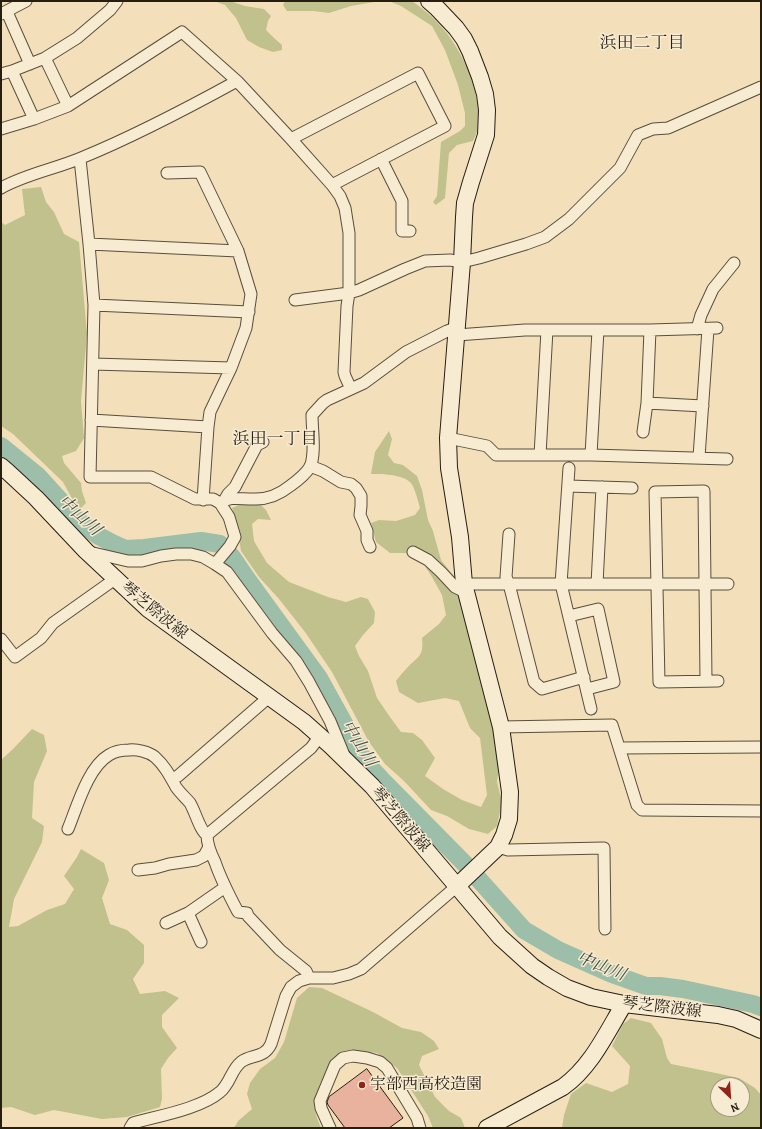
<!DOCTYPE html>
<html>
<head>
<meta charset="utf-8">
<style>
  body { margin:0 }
  #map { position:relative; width:762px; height:1129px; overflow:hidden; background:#f3e0ba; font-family:Alegreya,serif }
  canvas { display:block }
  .frame { position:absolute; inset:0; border:2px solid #261d13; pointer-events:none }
  .north { position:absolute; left:710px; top:1077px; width:40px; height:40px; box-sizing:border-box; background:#f7ebd2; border:1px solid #a39986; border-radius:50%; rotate:155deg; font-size:11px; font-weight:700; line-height:16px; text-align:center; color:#261d13 }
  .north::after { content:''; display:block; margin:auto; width:14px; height:18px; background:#8f2418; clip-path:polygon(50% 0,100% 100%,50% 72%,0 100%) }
</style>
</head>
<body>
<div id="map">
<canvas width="762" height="1129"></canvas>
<div class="frame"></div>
<div class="north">N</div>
</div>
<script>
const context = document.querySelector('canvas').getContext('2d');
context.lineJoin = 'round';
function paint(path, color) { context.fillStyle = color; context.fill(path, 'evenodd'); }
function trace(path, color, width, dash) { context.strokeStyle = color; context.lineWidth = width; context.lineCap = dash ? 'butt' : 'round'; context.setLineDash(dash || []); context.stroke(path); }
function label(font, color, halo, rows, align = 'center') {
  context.font = font + ' Alegreya,"Noto Serif JP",serif'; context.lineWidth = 3; context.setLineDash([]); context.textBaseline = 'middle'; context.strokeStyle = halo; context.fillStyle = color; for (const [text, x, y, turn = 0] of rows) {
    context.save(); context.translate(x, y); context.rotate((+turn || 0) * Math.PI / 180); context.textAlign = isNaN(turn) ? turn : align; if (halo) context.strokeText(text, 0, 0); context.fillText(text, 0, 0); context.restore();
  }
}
paint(new Path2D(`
  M214,1H230L245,6L264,9L271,16L268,21L266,30L274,38L282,45V50L273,52L259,47L247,40L236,18L225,5Z
  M285,1H380L351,6L329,13L313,11H287L283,5Z
  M389,1C395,1 404,0 410,1C415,2 421,8 425,11C456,35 483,87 478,126C478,131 475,136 473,141L457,145L449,153L445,198L436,205L433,202L437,196L441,142L460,131L465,126V113L458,85L445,50L432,26L401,6Z
  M41,187L46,202L54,212L64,234L79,242L87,334L81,401L84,438L76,451L62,456L64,463L81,483L82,491L86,503L80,509L76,506L63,482L13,434L1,426V222L5,225L25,215L22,189Z
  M389,431L392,439L388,455L394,463L403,465L417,476L422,490L428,520L433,531L441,560L456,579L453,591L465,603L495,723L499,767L497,782L502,802L497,826L488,834L469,829L447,816L431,810L404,781L385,764L369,742L332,672L305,632L279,599L259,577L241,551L238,532L232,508L241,504L250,505L260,504L266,510L271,520L258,519L252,524L254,541L267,563L289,582L328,597L346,602L361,597L368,599L375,612L374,623L363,635L355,646L359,656L368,671L377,698L390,717L401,732L413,733L422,740L435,758L425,776L443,789L462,800L481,807L487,795L480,738L470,728L459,701L445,698L418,703L399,692L396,681C399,677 403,672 407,668C418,656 424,657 422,638L439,624L446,615L442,595L432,577L421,560L407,553H390L376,542L371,523L379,520L396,521L415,515L420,508C418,501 416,493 413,486C407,474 383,474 371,474L375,452Z
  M32,729L44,735L47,751L34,782L32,818L44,826L42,842L14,899L9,927L18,926L47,910L65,904L74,889L64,876L77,857L81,849L104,863L109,880L102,898L110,924L127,930L144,945V963L133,979L140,994L165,991L179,998L162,1015V1027L177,1048L168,1058L161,1069L162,1099L160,1107L127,1117L102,1119L54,1110L35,1115L11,1107L1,1108V760L13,749Z
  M309,987L322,988L373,1012L402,1028L421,1032L434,1041L439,1049L422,1056L419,1065L435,1097L449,1111L461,1118L465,1128H433L428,1116L397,1068L377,1053L355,1051L330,1063L320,1084L314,1106L317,1118L321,1128H233L236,1125L238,1121L252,1109L247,1094L250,1083L260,1069L275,1058L284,1042L297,998Z
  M631,1018L651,1023L662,1039L667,1058L671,1064L711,1072L739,1078L755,1088L761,1095V1128H562L564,1115L571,1094L586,1083L612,1092L628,1084L630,1066L612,1046L623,1024ZM718,1085H742V1109H718Z`), '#c0c18c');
trace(new Path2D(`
  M1,446L38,476L79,521L97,535L112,543L125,549L144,548L201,541L220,544L232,557L247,579L319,678L366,763L381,779L466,865L524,930L558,950L612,974L646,986H660L683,989L753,1004L761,1007`), '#9dbea9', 18);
const building = new Path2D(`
  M367,1069L403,1118L389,1128H345L328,1105L327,1102L329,1097Z`);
paint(building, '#e8b29e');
trace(building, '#261d13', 1);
const street = new Path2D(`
  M7,12L30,64
  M1,14L26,1
  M45,58L68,106
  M12,71L34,119
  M1,74L12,71L45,58L77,38L110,10L117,1
  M1,129L34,119L68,106L182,32L237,81L291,139L332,185L340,196L345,208L349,233V293L347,306L344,372L345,376L351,389
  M291,139L418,73L445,126L332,185
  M80,159L89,244L94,305L90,477H151L195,499H213L220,503L229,517L235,537L230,546L215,564
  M381,159L402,201V231H410
  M167,173L200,172L238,251L251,294L246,328L231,368L210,412L208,427L203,500
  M1,188C26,174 55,169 81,158C135,136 186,109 237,81
  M89,244L238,251
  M295,300L349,293L359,290L405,269L425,261L450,260L462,262L479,258L526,244L545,237L569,219L620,168L638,135L653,129L668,128L761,87
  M94,305L249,312
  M697,329L701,315L713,289L734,263
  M457,335L525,330H650L717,328
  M93,364L231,368
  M647,403L703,406
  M91,420L208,427
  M643,432L647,403L650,330
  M448,438L487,446L496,455H591L727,459
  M540,455L547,330
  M591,455L598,330
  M699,457L708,329
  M310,466L323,471L341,482L351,484L356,488L361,496V506L360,515L367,531V540L370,547
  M569,468L561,584L591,709
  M568,486L632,488
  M225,499L228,494L235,487L257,445L263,442
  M220,503C231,495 243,500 256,499C268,499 280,494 290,486C297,481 305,475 310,467C316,454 312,430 312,415L323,403L327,400L364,383L406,352L447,331L457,327
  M509,534L506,577L509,584L534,682L542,689L584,677
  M89,552L128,561H142L161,556L176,554H191L203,557L215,564L227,572L272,633L296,661L309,682L330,721L344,755
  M413,552L428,560L441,572L455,587L467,593
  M464,584H728
  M597,584L602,487
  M569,616L598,609L614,682L587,689
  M1,639L15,657L41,638L53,623L115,579
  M706,681L704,491L655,492L659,682L718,681
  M501,727L612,725L637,805L642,810L761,811
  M619,748L761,747
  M172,779L178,776L269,697
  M68,829C77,807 88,767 109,755C115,751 122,750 129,750C137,749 149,752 155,757C165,766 170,776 176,787C180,793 186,798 190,803C195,811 200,831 207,835C207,844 211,854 215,862C221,880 229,895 238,912L247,913L248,916L280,950L306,971L309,978
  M207,835L311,748L320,736
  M498,847L508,850L604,848L605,929
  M138,870L155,868L169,864L196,860L204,856L209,847
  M188,913L201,942
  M166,923L188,913L224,888
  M130,1128L133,1123C158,1116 200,1109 220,1092C230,1084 231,1070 241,1062C251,1054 264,1059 271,1044L286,996L291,987L299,981L309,978H333L349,974L361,969L457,886
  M330,1128L321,1108L320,1101L335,1065L343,1058L353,1056L367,1058L380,1062L387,1068L417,1118L420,1128`);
const secondary = new Path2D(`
  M429,1L437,8L456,28L464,39L470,51L480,77L485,94L487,110L486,135L471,182L465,203L464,217L462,262L448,438L449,468L460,537L464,584L501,727L510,792L509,819L504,835L498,847L457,886
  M1,466L8,472L36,498L86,551L148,609L304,722L331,746L372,786L500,937L532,966L548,977L567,988L591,997L624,1004L718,1015L736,1019L761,1030
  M487,1128L563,1087C591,1067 606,1034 624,1004`);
trace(street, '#594e3d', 13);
trace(secondary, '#261d13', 18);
trace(street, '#f7ebd2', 11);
trace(secondary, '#f7ebd2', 16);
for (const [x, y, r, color] of [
  [362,1085,4,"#8f2418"]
]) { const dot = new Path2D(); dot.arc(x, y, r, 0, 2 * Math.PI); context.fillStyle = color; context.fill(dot); trace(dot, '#f7ebd2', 1.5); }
label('16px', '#261d13', '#f7ebd2', [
  ["琴芝際波線",154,611,39],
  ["琴芝際波線",400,820,49],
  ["琴芝際波線",662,1008,7]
]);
label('16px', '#261d13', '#f7ebd2', [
  ["宇部西高校造園",370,1085]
], 'left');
label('17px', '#261d13', '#f7ebd2', [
  ["浜田二丁目",642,44],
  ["浜田一丁目",275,440]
]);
label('italic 17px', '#4a4d40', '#f7ebd2', [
  ["中山川",79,516,42],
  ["中山川",358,744,58],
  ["中山川",601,967,22]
]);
</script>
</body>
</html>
